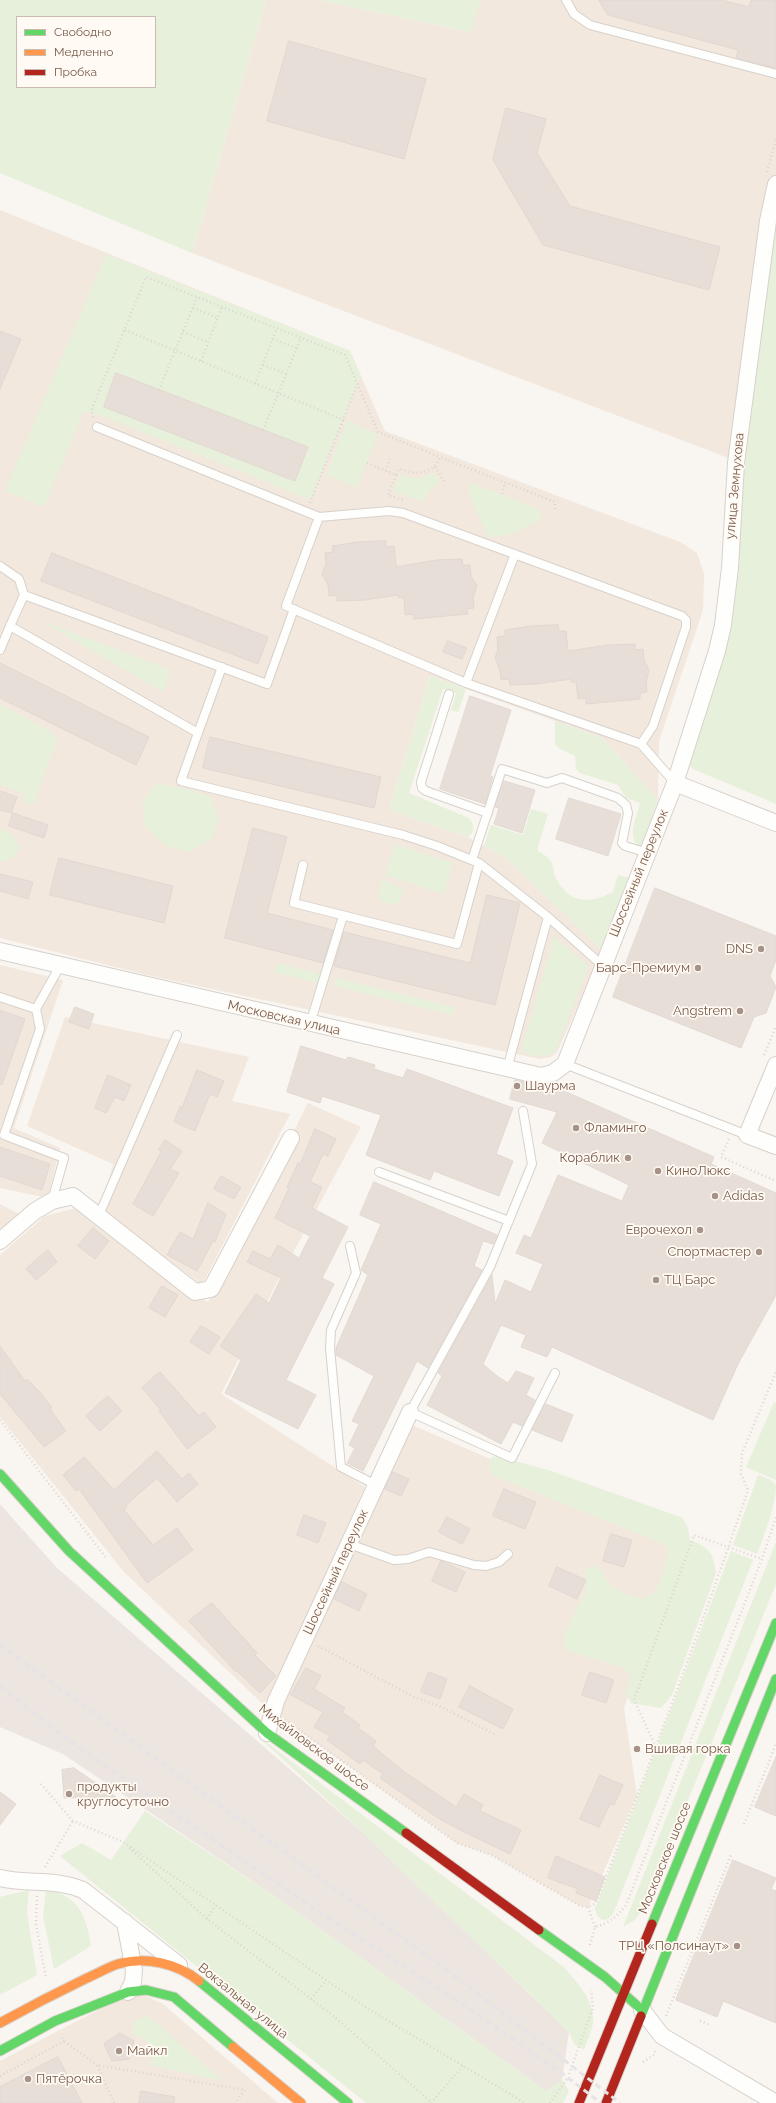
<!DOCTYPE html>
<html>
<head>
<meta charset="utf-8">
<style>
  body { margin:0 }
  #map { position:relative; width:776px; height:2103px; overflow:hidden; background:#f9f5f0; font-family:Raleway,sans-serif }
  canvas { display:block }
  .legend { position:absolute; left:16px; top:16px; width:140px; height:72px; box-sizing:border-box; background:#fffaf3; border:1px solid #cabbb1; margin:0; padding:5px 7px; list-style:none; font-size:12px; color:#7a5c4d }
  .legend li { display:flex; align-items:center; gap:8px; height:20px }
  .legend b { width:20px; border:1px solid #cabbb1 }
</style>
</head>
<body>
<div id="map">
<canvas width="776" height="2103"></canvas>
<ul class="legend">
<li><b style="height:5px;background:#63d668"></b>Свободно</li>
<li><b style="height:5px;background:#ff974d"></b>Медленно</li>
<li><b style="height:5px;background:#b3261e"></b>Пробка</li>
</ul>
</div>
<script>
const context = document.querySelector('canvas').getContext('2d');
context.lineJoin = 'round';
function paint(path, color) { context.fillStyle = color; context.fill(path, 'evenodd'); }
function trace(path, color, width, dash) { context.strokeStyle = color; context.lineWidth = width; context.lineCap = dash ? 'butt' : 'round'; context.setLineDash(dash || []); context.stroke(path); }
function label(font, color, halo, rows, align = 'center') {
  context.font = font + ' Raleway,sans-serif'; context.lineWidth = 3.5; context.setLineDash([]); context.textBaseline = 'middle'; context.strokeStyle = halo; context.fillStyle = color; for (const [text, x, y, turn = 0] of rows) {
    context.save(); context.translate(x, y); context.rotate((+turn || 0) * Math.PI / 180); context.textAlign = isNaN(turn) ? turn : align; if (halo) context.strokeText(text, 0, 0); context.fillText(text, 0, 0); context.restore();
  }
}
paint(new Path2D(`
  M266,0H319L470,32L481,0H776V226L744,464L192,253Z
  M0,210L350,351L385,431L680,542L697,553L704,574L703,610L659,741L658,800L602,738L430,676L389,810L468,837L507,859L603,951L557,1052L551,1057L540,1059L151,976L0,938Z
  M0,965L63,980L14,1128L60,1148L48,1198L0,1188Z
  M65,1017L249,1057L232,1101L290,1114L202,1285L101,1209L113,1164L27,1126Z
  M308,1103L361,1127L275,1286L221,1394L365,1487L265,1706L124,1572L0,1417V1255L45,1216L76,1208L184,1290L208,1302Z
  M0,1204L23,1216L0,1235Z
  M412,1425L497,1462L684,1537L624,1708L637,1796L588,1907L580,1906L491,1855L457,1843L277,1715Z
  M135,1991L163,2004L278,2103H0V2061Z`), '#f2e8de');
paint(new Path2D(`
  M0,1504L56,1567L360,1830L569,2032L562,2080L546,2091L276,1897L63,1754L0,1727Z`), '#ede5e0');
paint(new Path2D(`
  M0,0H266L192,253L0,173ZM17,17H155V87H17Z
  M319,0H481L471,32Z
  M776,226V804L693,769L688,765L741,491Z
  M106,254L350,351L361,376L311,500L100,415L84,411L44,507L5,491ZM116,373L295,480L104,407Z
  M347,421L378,434L357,487L326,475Z
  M434,473L440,482L430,490L423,502L393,491L400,475L418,479Z
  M472,483L539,509L542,516C538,525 498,540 488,537L467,489Z
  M39,620L171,670L163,692Z
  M430,676L466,689L458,712L451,710L456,693L443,689L409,793L469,818C475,825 475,832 468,837L389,810Z
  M0,704L53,733L57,741L34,803L26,804L23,793L0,785Z
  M555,721L602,738L658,800L641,847C625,840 637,816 640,803L626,798L618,785L580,773L576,769L575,756L560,749L555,744Z
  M157,784L184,788L211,797L219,820L211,839L189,852L166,846L144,826L143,800Z
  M531,809L548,814L537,850C541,853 547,856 550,860C554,865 553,874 557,880C570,904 590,904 613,892L618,875L630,878L603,951L507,859L484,846L491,825L523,835Z
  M0,829L13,836L20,847L14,857L0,862Z
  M395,844L453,863L444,894L385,875Z
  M382,879L404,889L399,903L395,905L377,899Z
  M554,937L589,966L555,1052L548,1055L531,1056L522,1049Z
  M277,963L320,974L318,983L274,972Z
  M336,978L455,1007L453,1015L334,986Z
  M774,1402L776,1403V1480L746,1467Z
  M498,1456L551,1471L683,1518L688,1528L690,1540C710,1548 713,1552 716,1573L672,1695L661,1708L631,1703L626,1693L630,1677L624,1668L569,1651L564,1646L563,1638L587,1587L585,1570L594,1565L602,1571L610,1586C619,1590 630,1597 640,1598C659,1601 663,1569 668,1555V1548L664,1544L492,1475C488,1468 488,1465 492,1457Z
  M758,1475C763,1477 774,1480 776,1486C776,1505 764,1536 757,1554L733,1545Z
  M776,1542V1584L645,1906L635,1920L623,1927Z
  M731,1551L753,1560L613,1914L608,1919L602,1920L597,1915L595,1909Z
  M254,1733L565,1968C578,1984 595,2001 593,2023C592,2031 587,2041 584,2050L574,2044L569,2032L360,1830Z
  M145,1811L276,1897L546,2091L562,2080L569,2091L563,2103H366L60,1856L82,1843L111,1860Z
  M46,1889C80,1897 86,1915 91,1946L54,1969L43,1916Z
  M29,1890L27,1913L37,1975L0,1995V1897Z
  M146,2016L151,2018L223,2081L150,2065L153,2054L148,2042L133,2033L132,2023Z`), '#e7f0db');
const building = new Path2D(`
  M599,0H722L749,7L751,0H776V68L736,58L738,50L608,15Z
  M289,41L426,79L404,159L267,121Z
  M506,108L546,119L537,153L570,206L720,247L709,290L543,245L493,160Z
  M0,331L21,339L0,389Z
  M116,373L308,447L295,481L104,407Z
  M386,541V547L394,546L396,567L436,560L462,559L463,565H470L471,576L477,586L473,597L474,608L467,609L468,614L414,619L413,614L405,615L404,597L399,598L398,595L365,600L337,601V595L329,596L328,585L322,574L326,564L325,553L333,552L332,546L358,542Z
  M52,553L268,637L258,664L41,581Z
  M558,625L559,631H566L568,651L608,645L635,644V650L643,649L644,660L649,670L646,682L647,692L640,693V699L586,704V698L578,699L576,682H571V679L537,684L510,685L509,679L501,680L500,670L495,658L498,649L497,637L505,636V630L531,626Z
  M448,641L467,648L462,659L443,652Z
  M0,663L149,737L136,765L0,698Z
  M470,696L511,710L490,776L493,777L485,804L440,789Z
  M210,737L381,777L374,808L203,768Z
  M504,781L535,790L522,833L494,824L499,808L495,807Z
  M0,791L17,797L11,813L0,810Z
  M569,798L621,814L608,856L556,839Z
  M13,813L48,825L44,838L9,826Z
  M253,828L287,837L267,913L333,930L323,963L225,938Z
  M59,858L173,886L164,923L50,895Z
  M0,874L33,882L28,899L0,891Z
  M655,888L776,936V960L770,976L776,987L766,1013L754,1017L741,1048L613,997Z
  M487,895L520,903L495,1005L334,966L344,932L470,963Z
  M75,1007L94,1014L89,1029L69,1022Z
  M0,1010L25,1019L2,1085L0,1084Z
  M301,1046L346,1060L348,1057L375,1065L374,1069L403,1078L407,1069L513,1108L496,1154L513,1161L499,1196L434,1171L430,1180L366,1155L381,1115L322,1096L320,1103L287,1092Z
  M197,1070L224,1081L217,1097L210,1094L195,1131L174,1122L180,1106L182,1107Z
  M108,1075L131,1085L124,1101L115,1097L106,1113L95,1108Z
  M515,1080L564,1091L714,1157L711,1164L776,1193V1295L738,1364L713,1420L552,1347L547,1357L521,1347L526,1335L501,1325L483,1364L497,1376L508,1383L516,1371L534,1378L526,1395L535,1400L522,1426L513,1422L501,1444L427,1405L442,1376L438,1373L492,1275L495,1304L505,1280L531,1292L543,1264L516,1253L524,1235L531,1238L558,1175L622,1201L629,1185L542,1143L557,1112L510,1099Z
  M315,1129L336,1139L328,1156L323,1154L310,1182L322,1187L312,1208L348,1227L322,1278L334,1284L286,1380L316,1395L298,1429L225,1393L241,1360L220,1346L256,1294L269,1303L281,1278L247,1262L253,1251L270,1259L278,1245L299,1258L310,1236L275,1218L289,1188L287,1187L298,1163L300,1164Z
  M165,1140L182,1151L170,1169L179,1173L153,1216L133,1204L161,1152L159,1150Z
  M0,1147L50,1164L42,1190L0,1176Z
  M221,1176L241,1187L234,1199L214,1189Z
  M374,1182L497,1235L493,1244L483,1241L474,1266L482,1270L428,1368L417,1361L363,1471L347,1463L355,1448L349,1445L359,1424L352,1421L374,1376L336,1355V1348L368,1275L361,1270L381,1224L360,1215Z
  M208,1203L226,1214L215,1242L213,1241L197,1271L167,1255L180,1232L193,1239Z
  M93,1228L109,1241L95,1259L78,1246Z
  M48,1250L57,1262L36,1280L26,1269Z
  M162,1286L178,1295L165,1317L149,1308Z
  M201,1326L220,1337L209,1354L190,1342Z
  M0,1346L25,1381L27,1379L41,1393L52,1408L50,1409L66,1431L44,1447L0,1394Z
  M160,1372L199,1416L204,1412L216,1427L187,1449L159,1411L161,1410L142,1388Z
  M108,1396L122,1411L100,1431L86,1416Z
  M546,1404L573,1415L562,1442L532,1430Z
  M157,1451L182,1479L189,1473L198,1484L177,1502L157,1478L126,1505L127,1507L124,1510L153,1545L177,1528L193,1550L147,1583L79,1489L76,1491L63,1475L84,1457L114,1490Z
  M393,1472L409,1479L401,1496L385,1489Z
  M504,1489L536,1502L525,1529L493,1516Z
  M304,1515L326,1523L318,1543L297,1535Z
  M447,1517L470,1529L462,1544L439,1532Z
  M611,1534L632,1540L624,1567L603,1561Z
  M441,1561L465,1572L456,1592L432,1581Z
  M557,1567L586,1580L577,1599L549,1586Z
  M342,1582L367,1594L359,1611L334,1599Z
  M212,1603L257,1653L255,1655L276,1676L260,1693L237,1671L236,1672L189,1621Z
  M306,1668L321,1676L314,1689L345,1708L342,1712L360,1725L358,1728L376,1741L373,1746L403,1771L456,1807L464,1794L483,1805L480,1811L521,1830L510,1854L462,1831L438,1818L380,1778L383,1774L363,1760L360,1764L327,1740L330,1736L314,1727L323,1712L291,1695Z
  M429,1672L447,1679L440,1699L421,1692Z
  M590,1672L614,1680L606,1703L582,1695Z
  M470,1686L513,1709L503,1729L459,1707Z
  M776,1757V1816L755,1807Z
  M74,1768L116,1797L64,1798L62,1770Z
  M600,1775L623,1785L614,1805L610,1804L599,1827L580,1819Z
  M0,1792L16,1804L0,1825Z
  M556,1856L605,1877L596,1901L576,1893L578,1889L548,1878Z
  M733,1860L776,1878L771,1889L776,1891V2023L723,2001L717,2017L676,2000Z
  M120,2033L134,2041L129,2059L112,2061L104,2044Z
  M58,2057L82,2103H0V2087Z
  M141,2091L175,2097L174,2103H139Z`);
paint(building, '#e6ded7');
trace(building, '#e2d8d2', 1);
const lane = new Path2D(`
  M566,0L574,14L590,25L776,74
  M97,427L319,517L286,606L466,683L641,744L675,783
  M319,517L389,511L403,513L682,616L686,620V627L653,726L641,744
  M0,566L19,579L24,595L10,626L198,733L181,781L403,835L437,846L479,863L548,917L603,966
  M24,595L267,684L294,609
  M0,650L10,626
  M466,683L515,554
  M449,694L421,782L422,788L426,791L488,813
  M198,733L222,667
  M472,860L502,769L547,783L562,778L618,798L626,805L628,813L622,843L625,846L648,853
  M303,865L294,903L457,944L479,863
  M0,997L36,1009L60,966
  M36,1009L40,1029L4,1135L64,1158L52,1201
  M310,1024L343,916
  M565,1064L747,1135
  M507,1069L548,917
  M523,1111L532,1164L490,1267L410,1412L512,1458L555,1373
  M379,1172L509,1221
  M99,1215L177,1035
  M350,1246L356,1273L331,1330L330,1348L341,1467L376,1485
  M349,1544L394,1560L408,1559L429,1552L474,1565L486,1566L499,1562L508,1554`);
const street = new Path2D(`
  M675,783L717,651L723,625L730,568L736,463L768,221L776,184
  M0,951L541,1076L553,1073L565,1064L675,783L776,823
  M776,1065L747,1135L776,1146
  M0,1241L35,1211L52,1201L73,1196L195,1292L211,1289L291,1138
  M267,1733L276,1701L410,1412
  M0,1878C29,1885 55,1878 83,1890L179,1965
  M125,1922L134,1970L133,1982L128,1992
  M642,2010L662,2036L776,2103`);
const fast = new Path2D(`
  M0,1474L69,1551L267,1733L406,1833
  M652,1924L776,1623
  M539,1930L605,1977L642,2010
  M199,1981L348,2103
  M641,2016L776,1679
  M0,2051L55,2021L128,1992L146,1990L174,1997L233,2047`);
const slow = new Path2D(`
  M0,2023C29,2007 58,1992 87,1978C97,1974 108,1967 118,1964C145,1956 177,1963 199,1981
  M233,2047L301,2103`);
const jam = new Path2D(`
  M406,1833L539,1930
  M579,2103L652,1924
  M606,2103L641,2016`);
trace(lane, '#d7d1cb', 10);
trace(street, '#d7d1cb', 18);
trace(fast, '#d9d2cb', 11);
trace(slow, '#d9d2cb', 11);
trace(jam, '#d9d2cb', 11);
trace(new Path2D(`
  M767,172L776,139
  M193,308L218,318
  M125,330L344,420
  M183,332L208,342
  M273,339L297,348
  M201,361L222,307
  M263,365L287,374
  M255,384L277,328
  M159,390L197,297
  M93,417L91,411L146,277L345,355L378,432L440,457
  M263,430L301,338
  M367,463L396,475L399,469C415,475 434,475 440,457L555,502V509
  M435,467L446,484
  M386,471L390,459
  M396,475L388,495L404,500
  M502,494L505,482
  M310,503L357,385
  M764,1055L776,1026
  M729,1139L721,1157L776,1181
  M0,1420L107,1559
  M318,1646L414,1697L439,1706L496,1735
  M285,1720L457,1843L491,1855L580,1906L588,1907L596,1903C649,1766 701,1629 748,1490L741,1474L742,1453L776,1372
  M656,1747L634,1700L694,1535L762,1559
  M41,1784L73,1821L123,1842L370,2010L525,2103
  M744,1824L776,1744
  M129,1848L207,1919L337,2019L432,2103
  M45,1867L73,1821
  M37,1896L36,1924L46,1978
  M588,1907L595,1927
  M207,1919L216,1905
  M590,1945L595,1927C609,1923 617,1917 626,1905L762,1559L776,1517
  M311,1999L326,1980
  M666,2016L731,1855
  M700,2021L710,2025
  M62,2038L64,2041L97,2065
  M643,2062L654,2055L656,2049
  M569,2074L593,2008L591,1990
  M0,2076L64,2041
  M114,2103L97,2065L245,2090L235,2103
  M431,2103L463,2066
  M550,2103L567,2079`), '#dcd5d0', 2.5, [1, 3]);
trace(lane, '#fefefd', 8);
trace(street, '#fefefd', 16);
trace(fast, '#63d668', 9);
trace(slow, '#ff974d', 9);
trace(jam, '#b3261e', 9);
trace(new Path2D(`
  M0,1645L445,1969L620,2103
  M0,1686L64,1737L307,1904L456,2000L555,2068L601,2103`), '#e6e3e7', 3, [6, 4]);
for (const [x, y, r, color] of [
  [761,949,4,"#a69286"],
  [698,968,4,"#a69286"],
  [740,1011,4,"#a69286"],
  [517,1086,4,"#a69286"],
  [576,1128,4,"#a69286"],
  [628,1158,4,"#a69286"],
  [658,1171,4,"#a69286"],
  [715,1196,4,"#a69286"],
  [700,1230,4,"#a69286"],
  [759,1252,4,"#a69286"],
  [656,1280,4,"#a69286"],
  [637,1749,4,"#a69286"],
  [69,1794,4,"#a69286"],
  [737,1946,4,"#a69286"],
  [119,2051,4,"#a69286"],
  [28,2079,4,"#a69286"]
]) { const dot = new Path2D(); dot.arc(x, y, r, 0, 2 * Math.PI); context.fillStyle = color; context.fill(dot); trace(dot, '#fffaf3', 1.5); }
label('13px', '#7a5c4d', '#fffaf3', [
  ["улица Земнухова",735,486,-85],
  ["Шоссейный переулок",639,873,-68],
  ["Московская улица",284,1018,13],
  ["Шоссейный переулок",336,1572,-65],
  ["Михайловское шоссе",314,1748,37],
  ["Московское шоссе",665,1858,-68],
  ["Вокзальная улица",243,2001,39]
]);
label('13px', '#7a5c4d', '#fffaf3', [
  ["DNS",753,949,"right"],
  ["Барс-Премиум",690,968,"right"],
  ["Angstrem",732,1011,"right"],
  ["Шаурма",525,1086],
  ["Фламинго",584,1128],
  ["Кораблик",620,1158,"right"],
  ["КиноЛюкс",666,1171],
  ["Adidas",723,1196],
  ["Еврочехол",692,1230,"right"],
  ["Спортмастер",751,1252,"right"],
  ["ТЦ Барс",664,1280],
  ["Вшивая горка",645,1749],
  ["продукты",77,1787],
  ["круглосуточно",77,1802],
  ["ТРЦ «Полсинаут»",729,1946,"right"],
  ["Майкл",127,2051],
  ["Пятёрочка",36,2079]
], 'left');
</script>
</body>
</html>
